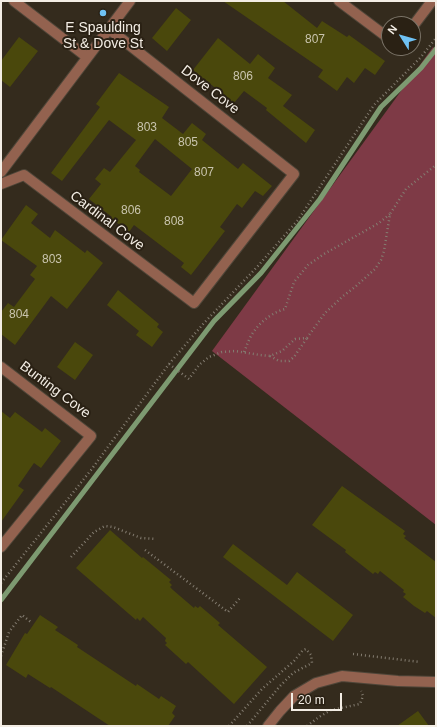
<!DOCTYPE html>
<html>
<head>
<meta charset="utf-8">
<style>
  body { margin:0 }
  #map { position:relative; width:437px; height:727px; overflow:hidden; background:#342b1d; font-family:Arial,sans-serif }
  canvas { display:block }
  .frame { position:absolute; inset:0; border:2px solid #f3ede4; pointer-events:none }
  .north { position:absolute; left:381px; top:16px; width:40px; height:40px; box-sizing:border-box; background:#2a2114; border:1px solid #7a7367; border-radius:50%; rotate:307deg; font-size:11px; font-weight:700; line-height:16px; text-align:center; color:#f3ede4 }
  .north::after { content:''; display:block; margin:auto; width:14px; height:18px; background:#6fc2f4; clip-path:polygon(50% 0,100% 100%,50% 72%,0 100%) }
  .scale { position:absolute; left:291px; top:693px; width:51px; height:18px; box-sizing:border-box; border:2px solid #f3ede4; border-top:0; padding-left:5px; font-size:12px; line-height:14px; white-space:nowrap; color:#f3ede4; -webkit-text-stroke:3px #2a2114; paint-order:stroke }
</style>
</head>
<body>
<div id="map">
<canvas width="437" height="727"></canvas>
<div class="frame"></div>
<div class="north">N</div>
<div class="scale">20 m</div>
</div>
<script>
const context = document.querySelector('canvas').getContext('2d');
context.lineJoin = 'round';
function paint(path, color) { context.fillStyle = color; context.fill(path, 'evenodd'); }
function trace(path, color, width, dash) { context.strokeStyle = color; context.lineWidth = width; context.lineCap = dash ? 'butt' : 'round'; context.setLineDash(dash || []); context.stroke(path); }
function label(font, color, halo, rows, align = 'center') {
  context.font = font + ' Arial,sans-serif'; context.lineWidth = 4; context.setLineDash([]); context.textBaseline = 'middle'; context.strokeStyle = halo; context.fillStyle = color; for (const [text, x, y, turn = 0] of rows) {
    context.save(); context.translate(x, y); context.rotate((+turn || 0) * Math.PI / 180); context.textAlign = isNaN(turn) ? turn : align; if (halo) context.strokeText(text, 0, 0); context.fillText(text, 0, 0); context.restore();
  }
}
paint(new Path2D(`
  M433,47L436,50V525L212,351Z`), '#7e3a46');
trace(new Path2D(`
  M1,600L214,321L261,273L320,199L381,107L421,68L436,49`), '#7d9a71', 5);
paint(new Path2D(`
  M223,1H283L317,28L322,21L347,37L349,35L385,61L375,75L365,68L354,83L347,77L337,91L318,77L323,70Z
  M176,8L191,20L167,51L152,38Z
  M19,37L38,51L10,87L1,80V61Z
  M218,38L250,64L258,54L275,68L268,78L292,95L283,106L315,130L306,143L266,110L267,108L244,91L234,103L193,70Z
  M119,73L169,107L162,118L183,134L192,123L206,134L202,140L238,169L243,163L272,186L263,196L255,191L242,208L237,204L220,227L225,231L191,275L181,267L184,263L134,225L129,232L111,218L112,217L89,199L101,184L95,179L104,168L110,172L136,140L109,120L62,181L51,173L100,107L96,104ZM155,139L192,169L171,196L139,172L140,170L135,166Z
  M26,205L38,214L31,223L50,238L55,230L85,253L87,250L103,263L67,309L51,296L15,345L1,334V312L8,303L14,307L35,279L30,275L37,266L1,240Z
  M118,290L159,324L157,327L163,332L152,347L136,335L139,331L107,305Z
  M75,342L93,355L75,380L57,367Z
  M1,411L10,418L15,412L42,432L45,428L61,441L41,468L34,463L18,486L24,490L1,522Z
  M342,486L405,531L403,534L406,536L404,538L436,562V618L427,611L425,613L414,606L403,597L406,594L403,592L404,590L380,571L378,574L375,572L373,574L345,552L346,550L312,525Z
  M110,530L142,558L143,557L171,580L169,582L172,585L170,587L173,590L194,608L195,606L198,608L200,606L220,623L218,625L267,667L234,704L188,662L186,664L165,645L167,643L165,641L166,638L143,617L140,621L137,618L136,620L76,568Z
  M233,544L287,585L297,572L353,615L333,641L223,557Z
  M40,615L58,627L55,630L78,645L77,647L136,686L137,684L159,699L161,696L176,706L172,713L175,716L168,726H110L51,687L50,688L28,674L26,678L6,665L25,633L27,634Z
  M418,711L429,726H397Z`), '#4a480c');
const minor = new Path2D(`
  M14,1L87,57
  M339,1L387,37H389
  M413,26L432,1
  M1,172L130,1
  M1,184L24,175L194,303L294,174L109,29
  M1,367L91,436L1,547
  M268,726L280,711L294,696L316,683L342,676L398,681L436,682`);
trace(minor, '#4f4639', 12);
trace(new Path2D(`
  M244,352C246,348 247,344 249,340C255,326 270,313 285,309L294,282L308,265L324,254L379,223L390,214
  M270,356L279,361H289L294,357L307,338
  M169,364L189,379L199,365L209,357L222,352L235,351L260,355L270,356L282,351L295,339L307,338L325,313L343,296L355,287L375,269L381,260L384,251L390,214L406,189L436,165
  M145,550L228,612L240,598
  M71,557L94,532L105,526L113,527L141,538L156,539
  M1,583L91,470L169,364L204,323L257,267L298,220L374,105L421,57L436,38
  M353,654L420,662
  M1,656L9,632L22,615L32,623
  M229,726L262,689L294,661L303,650L306,649L311,655L312,663L293,673L280,686L247,726
  M307,726L319,717L331,710L360,704L363,696L361,691`), '#847d71', 2.5, [1, 3]);
trace(minor, '#93624f', 10);
for (const [x, y, r, color] of [
  [103,13,4,"#6fc2f4"]
]) { const dot = new Path2D(); dot.arc(x, y, r, 0, 2 * Math.PI); context.fillStyle = color; context.fill(dot); trace(dot, '#2a2114', 1.5); }
label('12px', '#c9c4ae', null, [
  ["807",315,40],
  ["806",243,77],
  ["803",147,128],
  ["805",188,143],
  ["807",204,173],
  ["806",131,211],
  ["808",174,222],
  ["803",52,260],
  ["804",19,315]
]);
label('14px', '#f3ede4', '#2a2114', [
  ["E Spaulding",103,28],
  ["St & Dove St",103,44]
]);
label('14px', '#f3ede4', '#2a2114', [
  ["Dove Cove",210,90,38],
  ["Cardinal Cove",107,221,37],
  ["Bunting Cove",55,390,37]
]);
</script>
</body>
</html>
